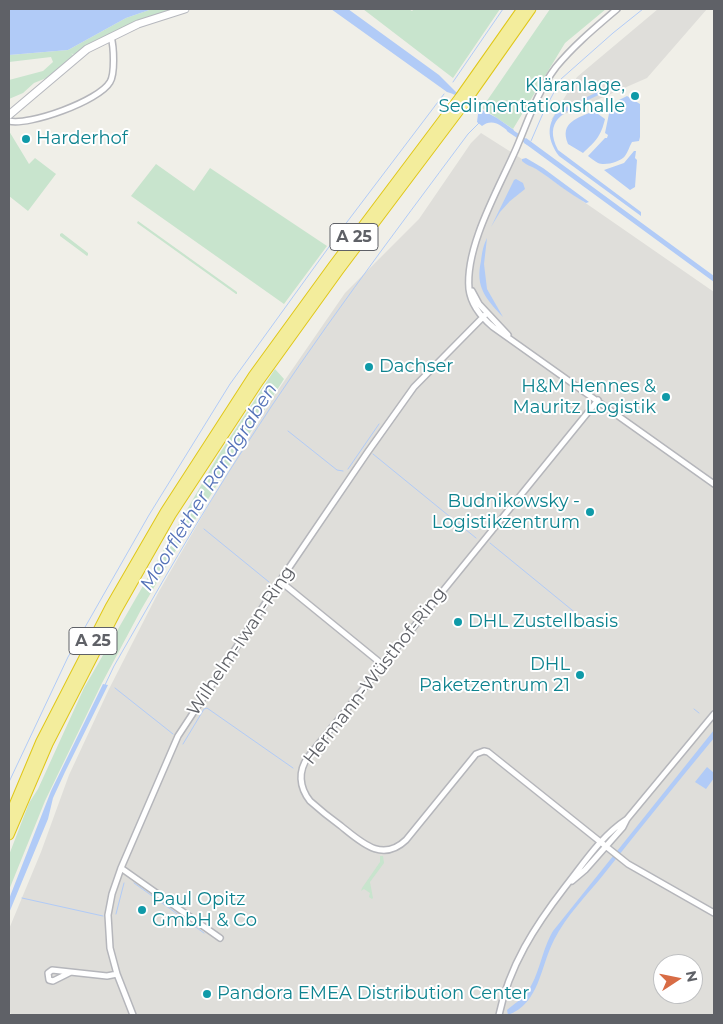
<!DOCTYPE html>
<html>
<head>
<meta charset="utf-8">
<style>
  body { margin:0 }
  #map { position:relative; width:723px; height:1024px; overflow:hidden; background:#f0efe8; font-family:Montserrat,sans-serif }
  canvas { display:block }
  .frame { position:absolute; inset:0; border:10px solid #5f6167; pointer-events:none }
  .north { position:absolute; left:653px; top:954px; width:50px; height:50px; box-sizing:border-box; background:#fff; border:1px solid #bfc0c2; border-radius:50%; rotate:79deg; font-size:14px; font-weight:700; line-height:20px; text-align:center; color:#5f6167 }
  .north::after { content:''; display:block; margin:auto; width:18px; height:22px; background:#d86c45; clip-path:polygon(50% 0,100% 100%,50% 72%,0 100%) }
</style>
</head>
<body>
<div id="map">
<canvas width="723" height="1024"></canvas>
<div class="frame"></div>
<div class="north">N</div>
</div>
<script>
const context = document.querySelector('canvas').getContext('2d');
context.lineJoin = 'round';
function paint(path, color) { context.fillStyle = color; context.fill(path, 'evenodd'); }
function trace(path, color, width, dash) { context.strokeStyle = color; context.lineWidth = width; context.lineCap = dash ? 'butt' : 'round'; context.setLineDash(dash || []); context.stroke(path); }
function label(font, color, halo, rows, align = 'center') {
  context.font = font + ' Montserrat,sans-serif'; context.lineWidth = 4; context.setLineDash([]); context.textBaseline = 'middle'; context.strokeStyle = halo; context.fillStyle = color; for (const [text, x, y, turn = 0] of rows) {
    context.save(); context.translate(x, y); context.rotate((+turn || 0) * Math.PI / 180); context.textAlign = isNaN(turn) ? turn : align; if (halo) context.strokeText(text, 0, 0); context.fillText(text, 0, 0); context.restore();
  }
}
paint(new Path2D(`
  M658,9H707L647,78L551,120L577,77Z
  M481,133L522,159L714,292V1015H12L9,1011V929L41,852L69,775L109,689L158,593L216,492L276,393L345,293L419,219L471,143ZM663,964H693V994H663Z`), '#dfdeda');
paint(new Path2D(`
  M152,9H176L76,56L71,53L74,56L49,77L34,83L23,93L9,99V80L43,71L53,62L51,57L9,62V55L68,50L126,18Z
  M363,9H409L412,11L414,9H500L453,78Z
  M550,9H606L565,43L513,129L482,108Z
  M9,131L29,164L35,158L56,174L28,211L9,196Z
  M156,164L194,191L210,168L327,246L284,304L131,196Z
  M138,221L237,292V294H236L137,223Z
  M62,233L88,253V255L87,256L60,236V234Z
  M275,369L284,379L176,550L142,608L102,683L45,801L9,890V855L29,803L38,789L84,688L218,456Z
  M380,856H383L384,863L370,882L373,898L372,899L369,897L370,893L364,889L361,891L362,888L380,862Z`), '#c8e4cd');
paint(new Path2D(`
  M9,9H152L126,18L68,50L9,55Z
  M331,9H348L439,75L456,92L471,104L497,118L514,130L512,134C503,127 493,117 482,126L477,122L478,114C470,105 460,95 447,92Z
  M617,82L619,85C608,90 597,96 586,101C564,112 543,121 558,150L641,212V216L559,156C548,141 546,126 557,112Z
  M627,96L640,104V137L639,141L632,142C629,147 628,152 625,156C620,162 605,166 598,163C594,161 591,158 588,156L605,138H607L608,135L605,133L611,104Z
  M594,111L605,119C601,136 596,141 583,153L568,144C559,122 578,118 594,111Z
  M526,138L714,276V282L527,145L524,143Z
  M634,151H636L635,158L637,160L635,187L630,190L604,170L624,163Z
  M526,158L543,168L589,202L586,203C568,193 553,180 536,169C531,166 526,165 522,161V159Z
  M516,179L523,183L525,189L510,201L500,212L491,227L514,180Z
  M487,238L484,264L487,289L503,317C486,299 475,287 481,261C482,253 483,246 487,238Z
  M103,684L108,685L65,772L53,798L48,819L9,913V899L51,791Z
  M714,730V738C677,783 640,828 604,874C587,895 566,916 554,940C540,967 540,1003 508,1015L507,1010C514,1004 522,999 527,992C539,977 542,949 553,931Z
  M707,767L714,773V778L706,789L695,782Z`), '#b1cbf7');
trace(new Path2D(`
  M453,82L503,9
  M531,141L544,111L561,79L613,33L643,9
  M288,431L337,470L343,471
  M373,454L476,538
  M348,469L379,424
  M204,529L269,582
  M490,543L594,628
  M105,685L114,666C157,591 199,517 246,445C315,338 392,236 468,134L479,123
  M115,688L173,734
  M694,709L699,713
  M183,744L204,709L207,708L293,768
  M9,782L68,657L149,515L230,384L347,222L444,94
  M134,883L204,933
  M22,898L103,916
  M116,914L124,883`), '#b1cbf7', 1);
trace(new Path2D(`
  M509,130L530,144`), '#b1cbf7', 4.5);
const street = new Path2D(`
  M617,9C596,27 574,45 556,67C537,92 528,121 516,149C499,188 465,246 469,289C471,305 481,317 493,327L714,484
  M9,121C29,126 99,101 110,82C115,74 114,47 111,37
  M472,291L479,304L508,335
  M598,400L308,757C298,771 299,787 310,801C320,810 330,818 341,826C361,842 382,863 406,840L476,754L484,751L488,752L628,864L714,913
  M280,581L383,665
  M121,868L220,938
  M572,881L585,870L623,827L627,819L714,714
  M69,973L53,981L49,980L48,973L52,970L107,976L117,974
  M133,1015L117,974L110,948L108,915L112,894L121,868L178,736L280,581L367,453L414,387L487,313
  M499,1015C509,966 535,926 565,887C584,863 601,836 627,819`);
const secondary = new Path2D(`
  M9,115L87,49L138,24L185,9`);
const highway = new Path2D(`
  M9,817L41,741L110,607L165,512L253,376L333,266L460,97L522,9
  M9,835L48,744L117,610L171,515L259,381L339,270L464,104L531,9`);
trace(street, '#b5b6bb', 8);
trace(secondary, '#b6b8be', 9);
trace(highway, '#e0c718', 11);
trace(street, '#fff', 5);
trace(secondary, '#fff', 7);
trace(highway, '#f3ed9c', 9);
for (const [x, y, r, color] of [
  [635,96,5,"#0f9aa8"],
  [26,139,5,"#0f9aa8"],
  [369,367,5,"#0f9aa8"],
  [666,397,5,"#0f9aa8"],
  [590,512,5,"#0f9aa8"],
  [458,622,5,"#0f9aa8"],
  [580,675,5,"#0f9aa8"],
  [142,910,5,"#0f9aa8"],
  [207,994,5,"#0f9aa8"]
]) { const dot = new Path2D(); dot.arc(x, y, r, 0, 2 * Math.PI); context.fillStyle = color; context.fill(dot); trace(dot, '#fff', 2); }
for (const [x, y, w] of [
  [354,237,48],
  [93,641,48]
]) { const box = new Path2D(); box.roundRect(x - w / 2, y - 13.5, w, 27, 4); context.fillStyle = '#fff'; context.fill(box); trace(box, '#5f6167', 1); }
label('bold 16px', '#5f6167', null, [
  ["A 25",354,237],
  ["A 25",93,641]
]);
label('18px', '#0d838f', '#fff', [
  ["Kläranlage,",625,86,"right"],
  ["Sedimentationshalle",625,107,"right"],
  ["Harderhof",36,139],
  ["Dachser",379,367],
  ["H&M Hennes &",656,387,"right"],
  ["Mauritz Logistik",656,408,"right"],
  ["Budnikowsky -",580,502,"right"],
  ["Logistikzentrum",580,523,"right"],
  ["DHL Zustellbasis",468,622],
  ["DHL",570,665,"right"],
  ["Paketzentrum 21",570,686,"right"],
  ["Paul Opitz",152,900],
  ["GmbH & Co",152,921],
  ["Pandora EMEA Distribution Center",217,994]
], 'left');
label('18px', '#5f6167', '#fff', [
  ["Wilhelm-Iwan-Ring",241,641,-56],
  ["Hermann-Wüsthof-Ring",375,676,-52]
]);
label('italic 19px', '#5573b9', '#fff', [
  ["Moorflether Randgraben",209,487,-58]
]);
</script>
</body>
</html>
